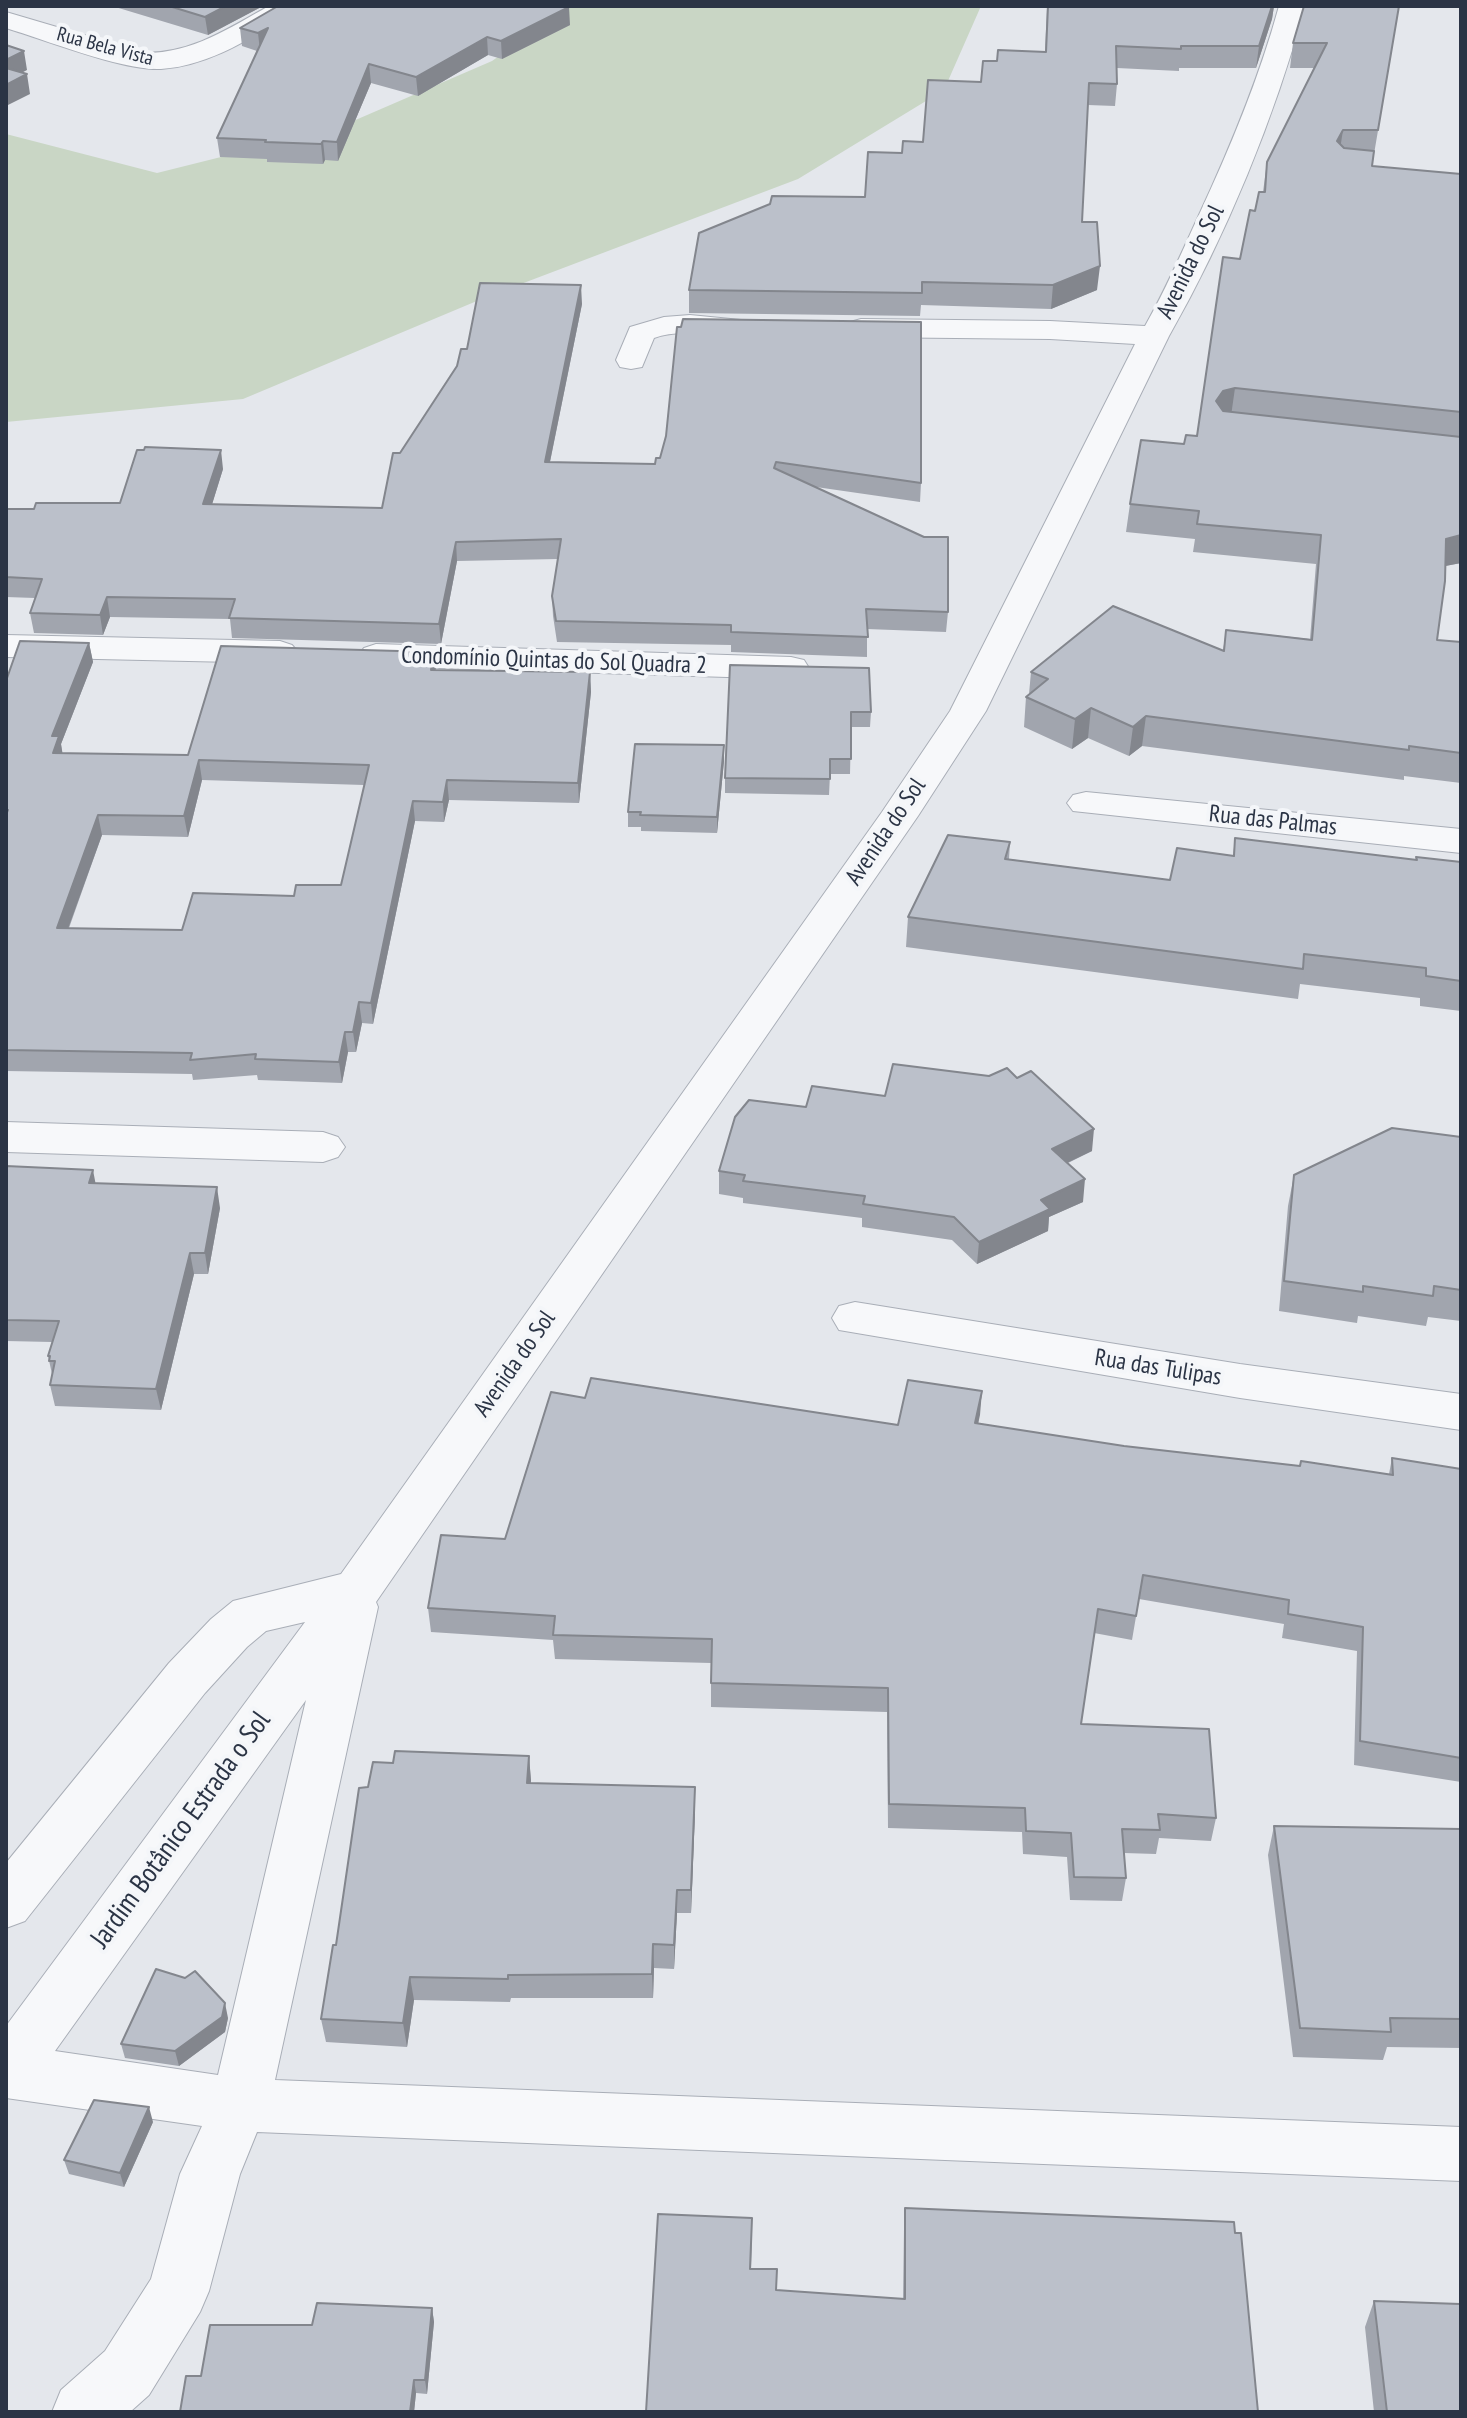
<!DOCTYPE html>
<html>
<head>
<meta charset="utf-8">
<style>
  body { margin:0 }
  #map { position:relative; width:1467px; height:2418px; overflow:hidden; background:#e4e7ec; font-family:"PT Sans Narrow",sans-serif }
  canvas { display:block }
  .frame { position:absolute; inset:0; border:8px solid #2b3445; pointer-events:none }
</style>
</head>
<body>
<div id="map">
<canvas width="1467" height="2418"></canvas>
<div class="frame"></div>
</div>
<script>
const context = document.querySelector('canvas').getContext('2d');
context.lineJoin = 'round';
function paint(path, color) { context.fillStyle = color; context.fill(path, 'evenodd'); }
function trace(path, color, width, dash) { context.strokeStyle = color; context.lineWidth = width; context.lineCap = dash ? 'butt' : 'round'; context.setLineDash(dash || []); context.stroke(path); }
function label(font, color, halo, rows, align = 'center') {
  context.font = font + ' "PT Sans Narrow",sans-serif'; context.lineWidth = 8; context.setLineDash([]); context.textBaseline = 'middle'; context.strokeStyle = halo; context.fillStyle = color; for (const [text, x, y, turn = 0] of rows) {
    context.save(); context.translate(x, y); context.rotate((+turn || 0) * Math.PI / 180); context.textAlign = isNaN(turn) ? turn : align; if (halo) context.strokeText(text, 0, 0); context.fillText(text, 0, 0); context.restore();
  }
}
paint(new Path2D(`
  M570,6H981L944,90L798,179L484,298L243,399L6,422V134L157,173L337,128L492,61Z`), '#c9d6c5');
const minor = new Path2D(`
  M269,6H301L297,11C255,35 211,66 161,69C124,71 45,40 6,28V12L145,53C193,53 229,28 269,6Z
  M1279,6H1305C1275,117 1226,236 1169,336L986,711L918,816L376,1602L378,1607L275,2080L1461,2127V2181L257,2132L240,2174L209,2291L200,2312L149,2395L130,2412H52L61,2390L105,2351L151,2279L180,2174L202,2126L6,2098V2026L305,1622L266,1631L247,1647L205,1693L25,1921L6,1928V1863L169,1663L211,1619L233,1601L341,1574L882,812L950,711L1135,344L1050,339L861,337L850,334L846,328L850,322L861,319L1050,321L1145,326C1165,291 1181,254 1198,217C1230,148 1259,79 1279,6ZM306,1700L218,2075L55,2051Z
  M690,315L751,321L755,327L751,333C719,341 685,326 654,338L642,367L631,369L620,367L616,360L630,327L664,317Z
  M6,635L280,641L292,645L298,652L292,659L280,663L6,657Z
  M376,644L791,657L804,660L809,668L804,676L791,679L376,666L364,662L358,655L364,648Z
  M1086,792L1461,829V853L1073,811L1067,803L1073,795Z
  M6,1122L323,1132L338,1137L345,1147L338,1157L323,1162L6,1152Z
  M855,1302L1240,1364L1461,1394V1430L1240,1398L839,1330L832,1318L839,1306Z`);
trace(minor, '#a9aeb7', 2);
paint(minor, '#f7f8fa');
paint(new Path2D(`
  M112,6H263L208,35Z
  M1047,6H1274L1272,19L1256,68H1179V71L1117,68V84L1115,106L1088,105L1082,222L1097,290L1051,309L921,305L920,316L689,313V290L865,197L902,153L923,142L981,82L997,61L1045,52Z
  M1399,6L1372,166L1461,174V563L1445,566L1437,640L1461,642V783L1404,776V780L1142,746L1129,756L1088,738L1072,749L1024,727L1026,697L1029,694L1031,672L1223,651L1226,630L1310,639L1316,564L1193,552L1195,539L1126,532L1130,504L1184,444L1197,436L1240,259L1255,211L1263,192L1267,162L1314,68H1290L1293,43Z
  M570,25L502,59L488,55L418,96L371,83L338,161L325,160L323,164L267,162V159L220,157L217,138L257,51L242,46L240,28Z
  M582,304L550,462L655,464L660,458L666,436L921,483L920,502L816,487L948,612L946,632L867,629V657L731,652V645L557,642L553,616L552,596L558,559L457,561L441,644L232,638L230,619L110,617L103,635L34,633L30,613L35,598L6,597V509H34L120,503L223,469L212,504L382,508L400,453L457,366L467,349Z
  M89,643L93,662L61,744L62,753L188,755L434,652L435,670L590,672L591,692L579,803L449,800L444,822L415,821L373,1024L362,1023L356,1052H348L342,1083L258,1080L257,1075L193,1080L192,1074L6,1071V681ZM202,780L364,785L341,885L294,896L182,930L69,928L102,835L188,837Z
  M869,668L871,712L870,727H851L850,774H830L829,795L725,793V778Z
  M724,745V761L717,833L641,831V827H628V812Z
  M1235,838L1416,860V857L1461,862V1011L1420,1006V998L1300,984L1298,999L906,947L908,917L1010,842L1009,859L1170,880L1233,856Z
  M885,1096L1092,1151L1068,1163L1083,1202L1049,1217L1048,1231L977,1264L952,1240L862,1227V1218L743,1203V1198L719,1194V1171L806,1107Z
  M1461,1137V1321L1428,1317L1426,1326L1358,1316L1357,1323L1279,1311L1288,1206L1294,1175Z
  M6,1166L220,1208L208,1274H194L161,1410L55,1406L50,1385L52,1374L48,1356L52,1342L6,1341Z
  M982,1391L978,1424L1124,1446L1300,1466L1389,1474L1392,1458L1461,1469V1782L1354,1765L1357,1651L1282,1638L1284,1624L1139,1599L1132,1640L1094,1633L1081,1724L1216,1818L1211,1841L1159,1838L1156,1854L1124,1853L1126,1878L1122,1901L1070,1900L1067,1857L1023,1854L1022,1832L888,1828L887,1712L711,1707V1663L555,1659L553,1640L431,1632L428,1608L505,1539L585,1398L898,1425Z
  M529,1756L531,1783L695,1787V1811L691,1913H677L674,1969L654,1968L653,1998H511L510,2002L414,2000L407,2047L326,2042L321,2019L336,1945L393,1763Z
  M1274,1826L1461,1829V2048L1387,2047L1383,2060L1293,2057L1268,1855Z
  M228,2018L225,2032L179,2066L125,2058L121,2044Z
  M153,2122L124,2187L69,2174L64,2160Z
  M905,2208L1258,2412H646L752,2239L751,2269L777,2290L903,2299L904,2229Z
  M1374,2301L1461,2412H1374L1365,2327Z
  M432,2308L434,2322L427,2394L416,2393L414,2412H180L201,2376L312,2325Z`), '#a1a5ae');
paint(new Path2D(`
  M226,6H263L208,35L205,17Z
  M1272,6H1274L1272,19L1256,68L1259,46Z
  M569,7L570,25L502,59L501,41Z
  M268,28L260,51L258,33Z
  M487,37L488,55L418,96L416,77Z
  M24,51L27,70L6,81V60Z
  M369,64L371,83L338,161L337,142Z
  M27,74L30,94L6,106V85Z
  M1343,130L1339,156L1337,141Z
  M323,141L325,160L323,164L321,144Z
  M1100,266L1097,290L1051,309L1053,285Z
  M581,285L582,304L546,481L545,462Z
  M1235,388L1231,416L1219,419L1216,401L1223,391Z
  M221,450L223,469L206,524L203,504Z
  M1461,535V563L1440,567L1446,539Z
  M456,542L457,561L441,644L439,624Z
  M107,597L110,617L103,635L100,615Z
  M89,643L93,662L61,744L63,756L53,753L52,736Z
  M434,652L436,672L431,670Z
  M590,672L591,692L579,803L578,783Z
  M1091,708L1088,738L1072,749L1075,719Z
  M1146,716L1142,746L1129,756L1133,727Z
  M724,745V761L717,833V817Z
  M199,760L202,780L188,837L184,816Z
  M447,780L449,800L444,822L443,802Z
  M413,801L415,821L373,1024L371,1003Z
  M98,815L102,835L61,948L57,928Z
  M359,1002L362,1023L356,1052L353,1032Z
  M345,1032L348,1052L342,1083L339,1062Z
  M1094,1129L1092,1151L1050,1171L1052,1149Z
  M93,1170L97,1191L89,1183Z
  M1085,1179L1083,1202L1049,1217L1048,1231L977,1264L979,1242L1041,1200Z
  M217,1187L220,1208L208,1274L205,1253Z
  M190,1253L194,1274L161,1410L156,1389Z
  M982,1391L980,1415L973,1447L975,1423Z
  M529,1756L531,1780L529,1808L527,1783Z
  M695,1787V1811L691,1913V1890Z
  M677,1890V1913L674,1969V1945Z
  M653,1944L654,1968L653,1998L652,1974Z
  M410,1977L414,2000L407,2047L403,2023Z
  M225,2003L228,2018L225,2032L179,2066L175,2051Z
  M149,2107L153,2122L124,2187L120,2173Z
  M432,2308L434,2322L427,2394L425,2380Z
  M414,2380L416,2393L414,2412H410Z`), '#83868d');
const building = new Path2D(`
  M169,6H226L205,17Z
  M278,6H567L569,7L501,41L487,37L416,77L369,64L337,142L323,141L321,144L265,142L266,140L217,138L268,28L258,33L240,28Z
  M1048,6H1272L1259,46H1181V49L1116,46L1117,84L1089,83L1082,222H1097L1100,266L1053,285L922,282V293L689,290L699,233L770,204L772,196L865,197L868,152L902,153L903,141L923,142L928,80L981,82L983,61H997L998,50L1046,52Z
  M1304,6H1399L1378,130H1343L1337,141L1344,148L1374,151L1372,166L1461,174V412L1235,388L1223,391L1216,401L1223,411L1461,437V535L1446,539L1445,581L1437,640L1461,642V753L1409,746V750L1146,716L1133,727L1091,708L1075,719L1026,697L1048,679L1031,672L1113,606L1224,651L1226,630L1312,640L1321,535L1197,524L1199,511L1130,504L1141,440L1184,444L1186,435L1197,436L1223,257L1240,259L1250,210L1255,211L1259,192H1265L1267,162L1327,43H1293Z
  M6,45L24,51L6,60Z
  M6,68L27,74L6,85Z
  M480,283L581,285L545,462L655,464L656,458H660L666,436L677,327H681L683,319L921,322V483L776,462L774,468L924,537H948V612L866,609L868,637L731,632V625L556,621L552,596L561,539L456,542L439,624L229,618L235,599L107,597L100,615L30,613L42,579L6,577V509H34L36,503H120L137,450H144L145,447L221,450L203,504L382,508L393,453H400L457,366L461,349H467Z
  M20,641L89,643L52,736H59L53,753L188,755L221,646L434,652L431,670L590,672L578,783L447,780L443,802L413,801L371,1003L359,1002L353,1032H345L339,1062L255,1059L256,1054L190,1060L192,1053L6,1050V815L8,810H6V681ZM199,760L369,765L341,885H296L294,896L193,893L182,930L57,928L98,815L184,816Z
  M730,665L869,668L871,712H851V759H830V779L725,778Z
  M635,744L724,745L717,817L640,815L641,812H628Z
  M948,835L1010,842L1005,859L1170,880L1177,848L1234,856L1235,838L1417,860L1416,857L1461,862V981L1426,976V968L1304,954L1303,969L908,917Z
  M893,1064L989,1076L1007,1068L1017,1078L1031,1071L1094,1129L1052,1149L1085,1179L1041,1200L1050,1209L979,1242L954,1217L863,1204L865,1196L743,1181L745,1175L719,1171L735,1117L749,1100L806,1107L812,1086L885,1096Z
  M1392,1128L1461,1137V1290L1434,1286L1433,1296L1363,1286V1292L1284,1281L1294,1175Z
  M6,1166L93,1170L89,1183L217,1187L205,1253H190L156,1389L50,1385L55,1361H49L50,1356H48L59,1321L6,1320Z
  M591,1378L898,1425L908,1380L982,1391L975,1423L1124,1446L1300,1466L1301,1461L1393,1475L1392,1458L1461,1469V1758L1360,1741L1363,1627L1288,1614L1289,1600L1143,1575L1136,1616L1098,1609L1081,1724L1209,1729L1216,1818L1158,1814L1160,1830L1122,1829L1126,1878L1074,1877L1071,1833L1026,1831L1025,1808L889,1804L888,1688L711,1683L712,1639L553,1635L555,1616L428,1608L441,1535L505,1539L551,1392L585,1398Z
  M395,1751L529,1756L527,1783L695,1787L691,1890H677L674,1945L653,1944L652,1974L508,1975V1979L410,1977L403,2023L321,2019L333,1945H336L359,1788L368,1787L373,1762L393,1763Z
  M1274,1826L1461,1829V2019L1390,2018L1391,2032L1300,2028Z
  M156,1969L185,1978L195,1971L225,2003L222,2017L175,2051L121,2044Z
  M94,2100L149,2107L120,2173L64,2160Z
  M905,2208L1234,2222L1235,2233H1241L1258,2412H646L658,2214L752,2218L750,2269H777L776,2290L905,2299Z
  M1374,2301L1460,2304L1461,2412H1387Z
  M317,2303L432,2308L425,2380H414L410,2412H180L186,2376H201L210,2325H312Z`);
paint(building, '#bbc0ca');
trace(building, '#83868d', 2);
label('20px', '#2b3445', '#f4f6f9', [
  ["Rua Bela Vista",105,47,15]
]);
label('24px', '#2b3445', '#f4f6f9', [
  ["Avenida do Sol",1191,262,-64],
  ["Condomínio Quintas do Sol Quadra 2",554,661,2],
  ["Rua das Palmas",1273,821,6],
  ["Avenida do Sol",886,832,-56],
  ["Avenida do Sol",515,1364,-55],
  ["Rua das Tulipas",1158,1368,9]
]);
label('28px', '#2b3445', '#f4f6f9', [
  ["Jardim Botânico Estrada o Sol",181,1830,-54]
]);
</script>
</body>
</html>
